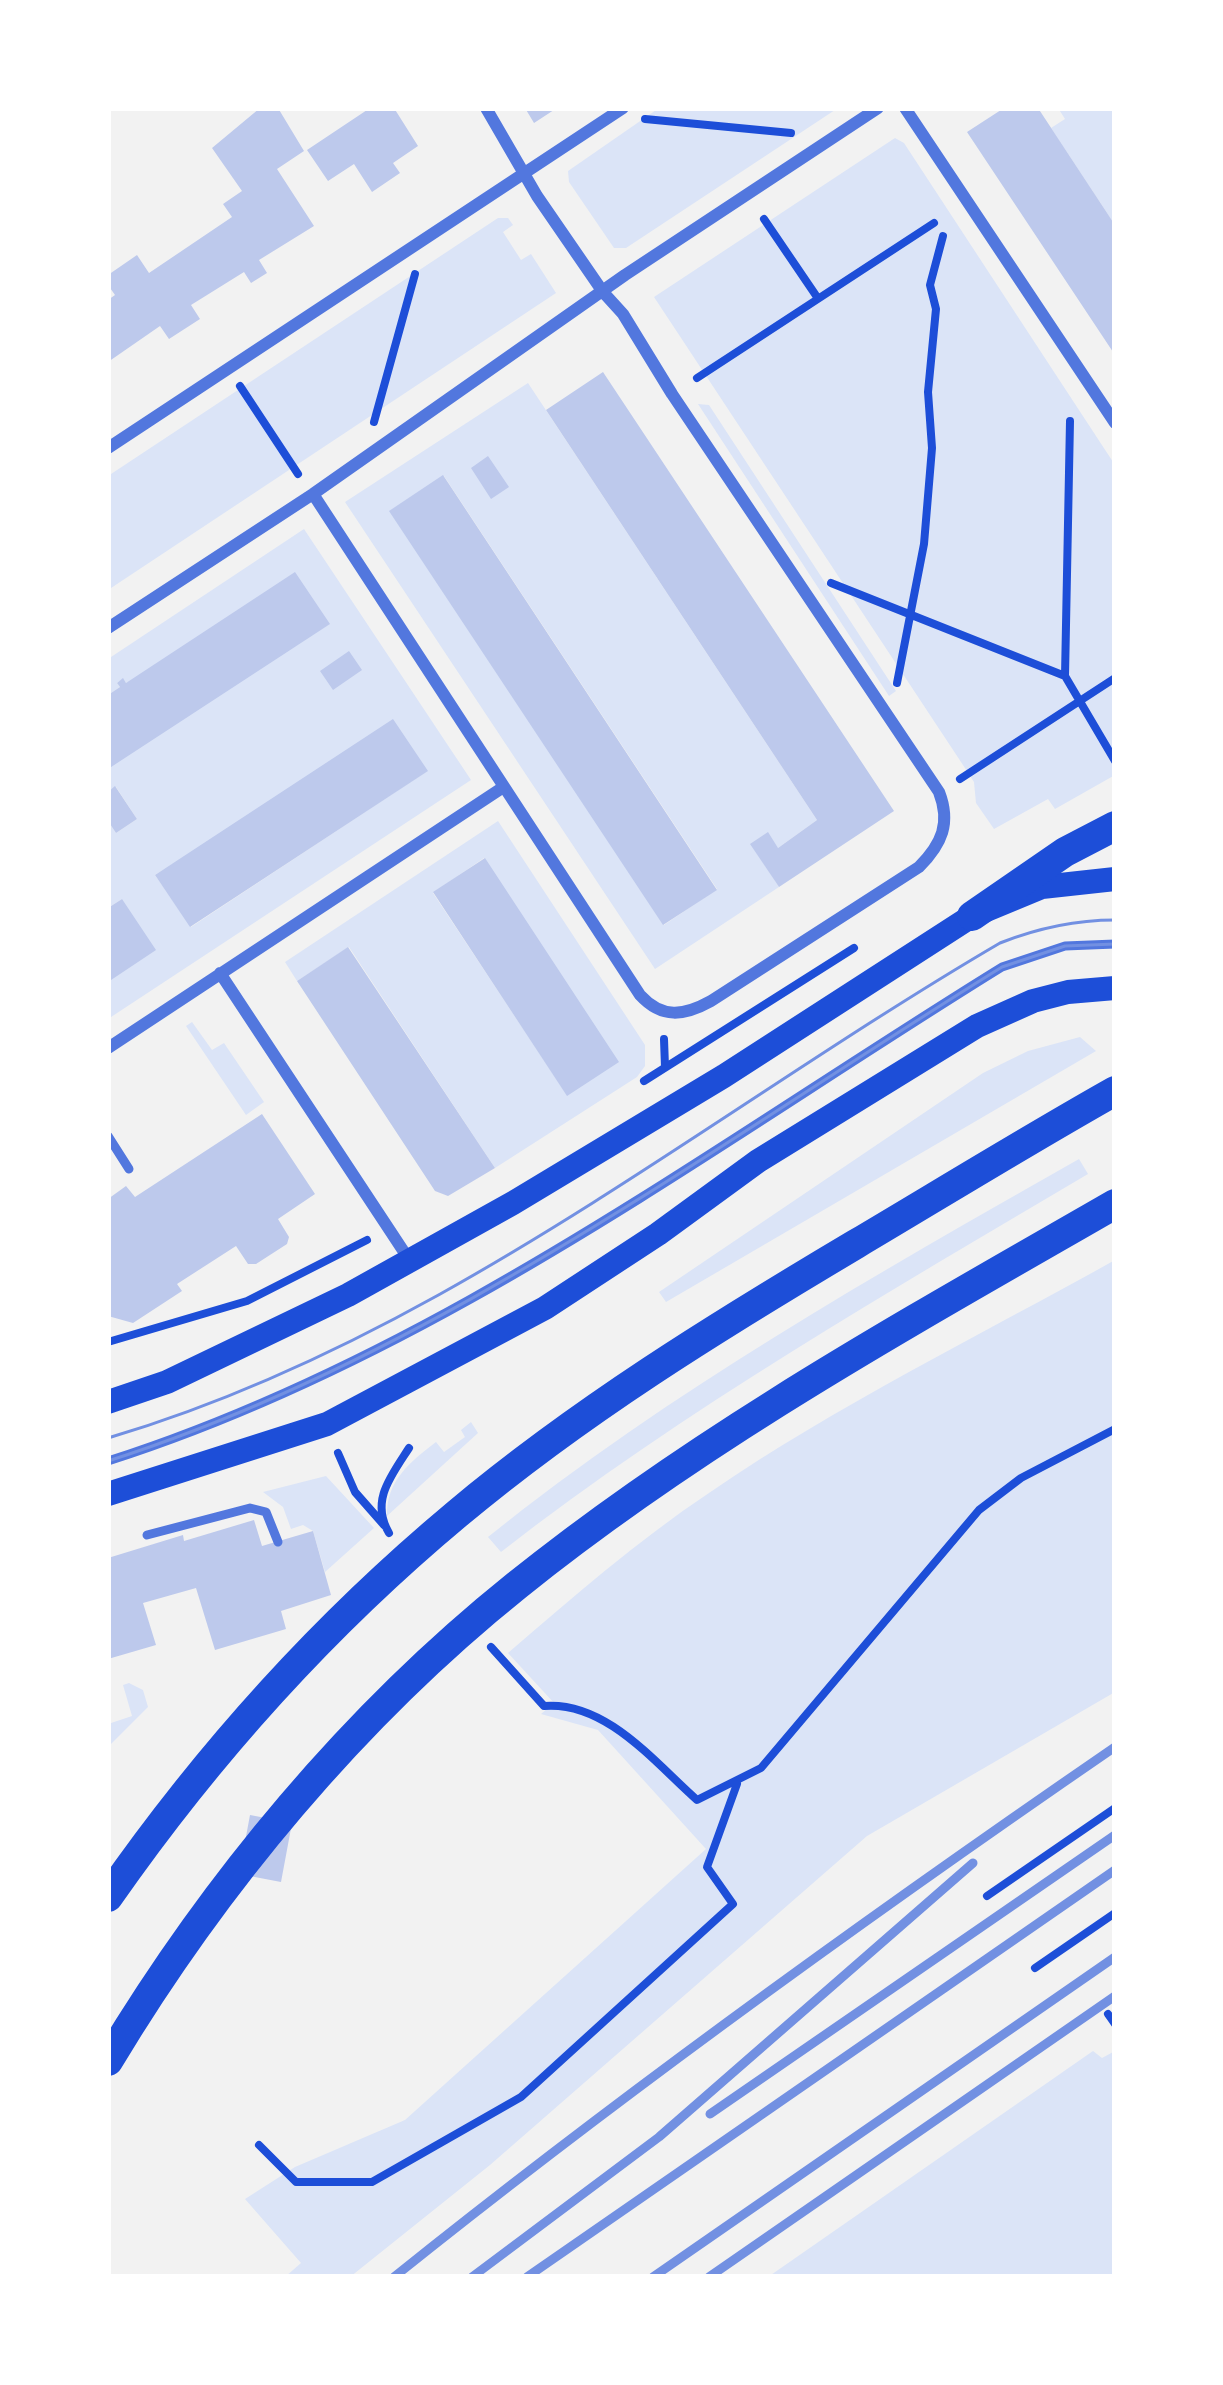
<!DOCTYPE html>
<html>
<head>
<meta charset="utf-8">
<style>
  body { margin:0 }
  #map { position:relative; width:1223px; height:2385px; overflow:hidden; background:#f2f2f2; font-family:Helvetica,sans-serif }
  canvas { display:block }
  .frame { position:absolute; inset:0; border:111px solid #fff; pointer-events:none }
</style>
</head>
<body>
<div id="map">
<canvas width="1223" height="2385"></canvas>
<div class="frame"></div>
</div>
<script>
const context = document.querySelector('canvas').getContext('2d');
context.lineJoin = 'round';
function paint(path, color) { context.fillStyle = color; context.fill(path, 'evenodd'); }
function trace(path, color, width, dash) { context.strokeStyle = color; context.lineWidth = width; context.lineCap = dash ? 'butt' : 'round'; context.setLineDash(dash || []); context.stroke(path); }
paint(new Path2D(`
  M659,108H838L626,248H614L569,182L568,171Z
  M1058,108H1115V225L1051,128L1065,119Z
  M895,138L904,143L1115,465V775L1055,809L1048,799L994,829L976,803L974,782L961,762L654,297Z
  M498,218H508L513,225L503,232L521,260L531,254L556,293L108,590V476Z
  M528,383L817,820L778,848L751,844L779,887L655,969L345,502ZM444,476L717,889L664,925L390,511Z
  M698,404L709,405L896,691L889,696Z
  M304,529L471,780L108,1019V982L122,899L108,908V821L116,833L137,819L116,787L108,792V766L329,624L126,683L123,679L117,683L120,687L108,695V659ZM427,771L191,927L155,875L203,845Z
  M498,821L645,1045V1066L637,1077L495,1168L349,947L297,981L285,962ZM484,858L485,859L567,1095L433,893Z
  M192,1022L212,1050L224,1043L264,1102L246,1115L186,1026Z
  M1080,1037L1096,1051L666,1302L659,1292L983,1073L1028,1051Z
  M1079,1159L1088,1174C887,1293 686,1408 501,1552L488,1537C671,1390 875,1275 1079,1159Z
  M1115,1260V1692L867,1836L490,2165L350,2277H285L301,2263L245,2199L295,2167L405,2120L706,1849L598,1730L541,1714L554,1703L508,1653C573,1597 637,1541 709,1493C837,1405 979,1336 1115,1260Z
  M471,1422L478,1433L387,1516C386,1481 410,1462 436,1442L444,1452L465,1437L461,1430Z
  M326,1476L374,1528L325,1572L313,1531L303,1525L291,1529L283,1507L263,1492Z
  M129,1683L143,1690L148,1707L108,1747V1724L132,1716L123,1685Z
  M1093,2051L1102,2058L1115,2051V2277H768Z`), '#dbe4f7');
paint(new Path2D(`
  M260,108H278L304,151L277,169L314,226L259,260L267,273L251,283L244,272L191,305L200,319L169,339L160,326L108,362V300L115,295L108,285V275L137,255L149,273L232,217L223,204L242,191L212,148Z
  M370,108H394L418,146L393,163L400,173L372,192L354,164L328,181L307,150Z
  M525,108H557L534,123Z
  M1004,108H1038L1115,225V355L967,132Z
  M603,372L894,811L779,887L750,844L768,832L778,848L817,820L546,410Z
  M488,456L509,487L491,499L471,468Z
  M443,475L717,890L663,925L389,511Z
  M295,572L330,624L108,769V695L120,687L117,683L123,678L126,683Z
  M349,651L362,670L333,690L320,671Z
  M393,719L428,771L190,927L155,875Z
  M115,786L137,819L116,833L108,821V792Z
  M485,858L619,1062L567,1096L433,892Z
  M122,899L156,950L108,982V908Z
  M348,947L495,1168L448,1196L435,1191L297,981Z
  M262,1114L315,1194L278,1219L289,1237L287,1244L256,1264H248L236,1246L177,1284L182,1291L133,1323L108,1316V1199L126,1186L135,1197Z
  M254,1520L262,1546L313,1531L331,1595L281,1611L286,1629L215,1650L196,1588L143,1603L156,1645L108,1659V1558L183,1535L184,1541Z
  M250,1815L292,1823L281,1882L239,1874Z`), '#bdc9ec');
trace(new Path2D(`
  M645,119L791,133
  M764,219L817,297
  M697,378L934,223
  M240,386L298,474
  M374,422L415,274
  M831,583L1065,676L1115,761
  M1065,676L1070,421
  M897,683L924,544L932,448L928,392L936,309L930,285L943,236
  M960,779L1115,678
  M664,1039L665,1067
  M644,1081L854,948
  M108,1342L247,1301L367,1240
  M338,1453L355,1492L384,1525
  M389,1533C370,1501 391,1476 409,1448
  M491,1647L544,1706C606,1701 654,1762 697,1800L761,1768L979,1510L1021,1478L1115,1429
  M987,1896L1115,1808
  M1035,1968L1115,1913
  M1108,2014L1115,2024
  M259,2145L296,2182H372L521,2097L733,1904L707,1867L737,1784`), '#1d4ed8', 8);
trace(new Path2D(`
  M108,1136L129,1169
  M108,1461C436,1356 712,1146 1002,967L1065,946L1115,944
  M147,1535L250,1508L266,1512L278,1542`), '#5277de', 9);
trace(new Path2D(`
  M905,108L1115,423
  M108,448L623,108
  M313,494L640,995C662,1019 684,1016 711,1001L919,867C942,844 951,823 939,792L672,394L623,314L603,292L537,196L486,108
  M108,628L313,494L625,275L878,108
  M220,973L410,1261
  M108,1048L502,788`), '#5277de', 12);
trace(new Path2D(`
  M108,1402L167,1382L348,1295L513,1203L724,1076L972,916L1042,887L1115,879
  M108,1494L327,1424L545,1308L658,1234L758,1161L977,1026L1033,1001L1068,992L1115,988`), '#1d4ed8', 24);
trace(new Path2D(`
  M972,916L1065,852L1115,826
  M108,1897C207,1755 324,1625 457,1514C580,1411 718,1326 856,1244C942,1193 1028,1140 1115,1091
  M108,2061C215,1883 354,1716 516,1586C701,1437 910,1322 1115,1204`), '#1d4ed8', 30);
trace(new Path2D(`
  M108,1438C440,1340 706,1115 1000,943C1038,928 1074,920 1115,920
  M108,1461C436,1356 712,1146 1002,967L1065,946L1115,944`), '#7290e2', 3);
trace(new Path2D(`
  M710,2114L1115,1835
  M394,2277C627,2090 869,1916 1115,1747
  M472,2277L659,2137L973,1863
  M527,2277L1115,1870
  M653,2277L1115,1957
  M709,2277L1115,1996`), '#7290e2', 9);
</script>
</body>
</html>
